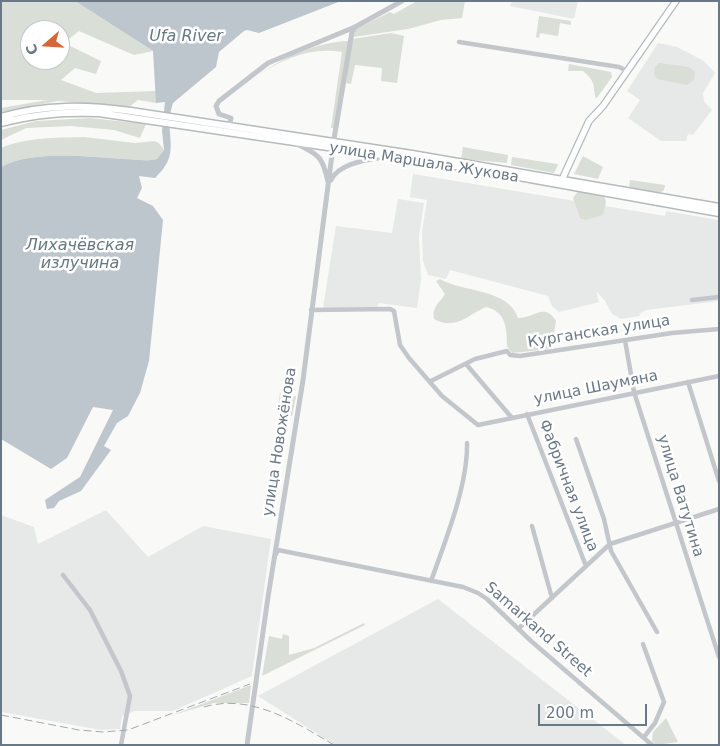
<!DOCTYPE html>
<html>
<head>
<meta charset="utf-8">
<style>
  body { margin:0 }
  #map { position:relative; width:720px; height:746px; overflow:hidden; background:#f9f9f7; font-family:"DejaVu Sans",sans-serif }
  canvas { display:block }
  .frame { position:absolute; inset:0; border:2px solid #6a7886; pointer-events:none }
  .north { position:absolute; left:20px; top:20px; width:50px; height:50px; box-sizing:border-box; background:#fff; border:1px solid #c3c9cf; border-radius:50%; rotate:251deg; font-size:14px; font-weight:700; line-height:20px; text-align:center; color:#6a7886 }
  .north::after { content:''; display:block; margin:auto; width:18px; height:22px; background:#d86538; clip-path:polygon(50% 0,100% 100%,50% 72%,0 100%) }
  .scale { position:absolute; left:538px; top:704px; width:109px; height:22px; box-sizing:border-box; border:2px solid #6a7886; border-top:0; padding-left:6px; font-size:15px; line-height:18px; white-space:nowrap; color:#6a7886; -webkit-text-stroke:4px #fff; paint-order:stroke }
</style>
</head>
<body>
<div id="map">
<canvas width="720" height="746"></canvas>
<div class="frame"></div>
<div class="north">С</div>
<div class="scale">200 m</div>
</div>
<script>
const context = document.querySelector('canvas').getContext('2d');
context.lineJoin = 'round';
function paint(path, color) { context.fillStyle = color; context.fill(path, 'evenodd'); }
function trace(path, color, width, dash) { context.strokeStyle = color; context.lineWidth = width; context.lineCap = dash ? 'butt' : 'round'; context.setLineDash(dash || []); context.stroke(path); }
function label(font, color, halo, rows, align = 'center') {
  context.font = font + ' "DejaVu Sans",sans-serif'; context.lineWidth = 5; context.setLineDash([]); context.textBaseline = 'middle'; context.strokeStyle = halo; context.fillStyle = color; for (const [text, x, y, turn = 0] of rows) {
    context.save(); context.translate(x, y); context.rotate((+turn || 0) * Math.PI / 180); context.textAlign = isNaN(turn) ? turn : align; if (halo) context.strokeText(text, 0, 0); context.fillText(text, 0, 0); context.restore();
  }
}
paint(new Path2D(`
  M512,1H578L574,19L510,6Z
  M658,43L677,47L704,61L715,73L703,93L704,101L712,110L693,135L688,134L686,141H661L628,118L640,100L627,91Z
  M413,174L665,216L666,211L719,220V301L646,310L639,314L640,316L621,319L612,314L605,301L596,291L599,302L559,312L552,306L548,296L450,270L446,279L428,275L423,261L422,232L427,200L410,197Z
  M398,199L424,203L419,237L421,280L417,308L379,303L377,308H323L336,226L392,233Z
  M106,510L148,557L203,526L271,539L252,676L173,711H135L122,716L120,729L101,730L1,712V515L34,527L38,544Z
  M438,599L626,745H335L258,696Z`), '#e7e8e8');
paint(new Path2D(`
  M1,1H75L153,51L134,55L79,31L64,43L101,61L96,74L75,68L61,80L96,93L156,91V103L138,100L129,107L58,101L1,112V108L47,100H1ZM30,30H60V60H30Z
  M417,1H465L462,18L441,20L408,29L353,37L356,29L390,12L394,14Z
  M539,16L571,21V25L560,23L558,36L540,33L539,38L536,37Z
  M391,33L404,36L397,83L381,81L382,68L355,65L351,84L346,83L352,39Z
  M349,41L334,128H331L342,52C310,47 284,59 258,75C285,57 316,42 349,41Z
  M659,63L689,67L695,72L694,80L687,85L657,79L654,74L655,67Z
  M569,64L611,72L612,77L596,99C592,85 597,83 583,71H568Z
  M90,118L146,124L140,138L114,130L71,126L26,128L1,140V130L36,121Z
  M84,137L135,143L154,141L159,143L164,150L157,159C144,162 136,159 123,159C89,157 31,150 1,167V148C26,137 57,138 84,137Z
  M463,147L508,155L507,163L461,159Z
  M583,156L603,167L598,179L574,174Z
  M512,157L557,164L558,165L554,173L511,165Z
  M630,180L665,185L664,190L658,194L629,189Z
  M578,191L604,195L606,202L603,215L585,220L580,218L573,198Z
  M440,279C464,293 508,288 518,318C535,318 544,302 556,321L551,349L512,353L507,346C507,329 506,311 486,307C467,315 456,331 434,319C432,306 439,304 445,294L436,281Z
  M280,393L296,396L292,416L278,406Z
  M364,623L365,625L262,676L269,636L282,639L283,634L289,636V655L314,648Z
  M251,685L249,703H214L173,715Z
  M666,718L678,742L656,745L652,741L653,732Z`), '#d9ded6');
paint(new Path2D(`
  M75,1H341L259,33L247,30L244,31L219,52L216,67L173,103C162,136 184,151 155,178L139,176L142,188L137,198L153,206L163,220L149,361L140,393L128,416L117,423L104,446L111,450L81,491L59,501L54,508L47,509L45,500L80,477L113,410L93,407L67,458L51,469L1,439V167C31,150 89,157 123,159C136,159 144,162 157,159L164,150L162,131L165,102L156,103L153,51Z`), '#bdc6cc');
const secondary = new Path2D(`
  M560,184L589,121L603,106L676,1`);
const primary = new Path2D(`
  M1,117C45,104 86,105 131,111L412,154L719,207
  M1,123C36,114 63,112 99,113L469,168L719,213`);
trace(secondary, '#b5babf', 8);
trace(primary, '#b6babe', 9);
trace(new Path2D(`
  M459,42L619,67L627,71
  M692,300L719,297
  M311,310L390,309L394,311L400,345L409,358L442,396L478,425L719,376
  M625,340L634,392L719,657
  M466,364L512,418
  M431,381L475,359L507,351L510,355L520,356L672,333L719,329
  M688,382L719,481
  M527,414L586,566
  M576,439L604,519L611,551L657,632
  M532,526L552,598
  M276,554L278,550L463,587L478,593L487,599L531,641L652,745
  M63,575L90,610L121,671L130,696L121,745
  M431,581C445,542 468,485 467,443
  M518,629L610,544L719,509
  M643,644L664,702L655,723L644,737`), '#c3c6ca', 4.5);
trace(new Path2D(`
  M229,126L231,118L219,114L216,106L219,101L268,63L355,27L402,1
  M297,144C320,155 323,158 328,182
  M331,180C339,163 367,160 384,157
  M247,745L268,597L303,380L334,139L352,32L355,27`), '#c3c6ca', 5);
trace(secondary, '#fff', 5.5);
trace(primary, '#fff', 6);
trace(new Path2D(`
  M204,707C251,693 295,722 334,745
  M1,715L79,730L103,732L128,730L250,684`), '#a2a8ae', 1, [8, 4]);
label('15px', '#6a7886', '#fff', [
  ["улица Маршала Жукова",424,163,9],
  ["Курганская улица",599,332,-9],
  ["улица Шаумяна",596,388,-11],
  ["улица Новожёнова",280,442,-81],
  ["Фабричная улица",568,486,69],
  ["улица Ватутина",680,496,73],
  ["Samarkand Street",538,630,41]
]);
label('italic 16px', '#667881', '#fff', [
  ["Ufa River",186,37],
  ["Лихачёвская",80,246],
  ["излучина",80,264]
]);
</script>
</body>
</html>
